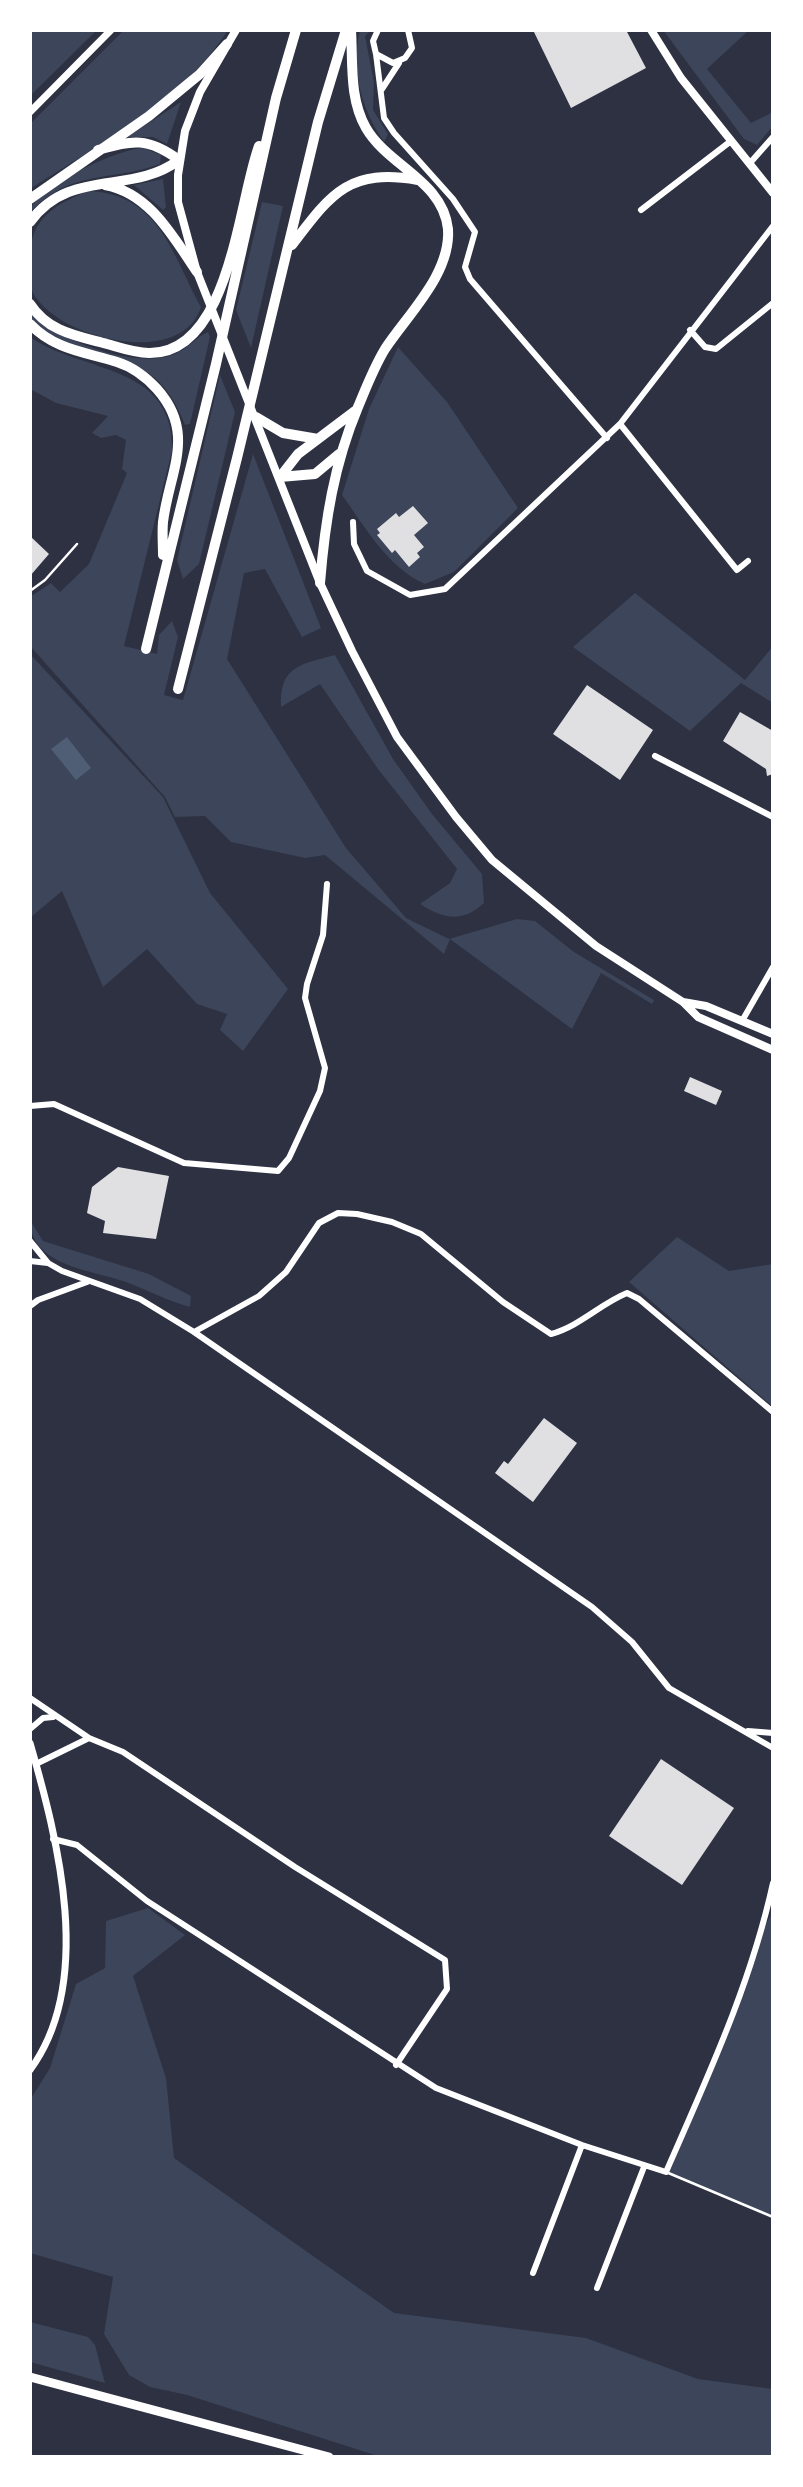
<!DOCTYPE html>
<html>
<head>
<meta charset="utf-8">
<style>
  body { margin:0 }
  #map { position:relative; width:803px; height:2487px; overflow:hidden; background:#2d3142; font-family:"Alegreya Sans",sans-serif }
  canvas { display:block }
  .frame { position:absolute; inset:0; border:32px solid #fff; pointer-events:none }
</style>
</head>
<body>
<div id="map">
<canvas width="803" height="2487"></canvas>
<div class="frame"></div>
</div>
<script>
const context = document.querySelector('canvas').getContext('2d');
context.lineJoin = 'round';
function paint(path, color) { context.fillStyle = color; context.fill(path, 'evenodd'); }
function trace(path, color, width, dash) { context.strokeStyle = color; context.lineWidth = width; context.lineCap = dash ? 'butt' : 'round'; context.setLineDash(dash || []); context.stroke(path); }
paint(new Path2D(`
  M30,30H97L30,96Z
  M124,30H228C183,101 99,144 30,189V124Z
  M360,30H371L365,36L374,83L373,110L388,134L384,142C361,109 351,70 360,30Z
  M663,30H749L707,69L751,123L773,112V126L757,145L744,139Z
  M181,102L167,144L153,137H127Z
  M144,148L161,155L160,164C111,182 69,169 30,213C30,189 119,148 144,148Z
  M163,179L166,207L163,210L134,185Z
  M89,191C159,194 172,254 201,307C181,370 57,338 33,293C28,282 30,268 30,256C30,218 57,203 89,191Z
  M262,202L283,206L251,348L236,310Z
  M30,312C57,340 133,369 172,355C187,350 196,337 208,332L210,337L190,424L185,425C152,334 83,372 30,318Z
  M30,337C84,374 174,363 172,451L124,646L157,654L159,635L172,621L178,637L164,695L183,700L253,454L321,628L302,637L265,569L244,573L227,659L346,848L406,918L449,939L517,919L535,921L574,952L654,1000L652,1004L601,973L572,1029L450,939L444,954L325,855L305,858L231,842L205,816L175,817L165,797L30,646V597L51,583L60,592L89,564L127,473L122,469L126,440L116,435L101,438L92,433L108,416L56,403L30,389Z
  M398,347L447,402L518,508L454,572L425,584C388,568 365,527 342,495L369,409Z
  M220,375L235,412L199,564L183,579L177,560Z
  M635,593L745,680L773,646V703L741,683L690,731L573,647Z
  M30,654L163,797L210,893L288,989L243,1051L220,1030L227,1014L197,1004L147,949L103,987L62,891L30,918Z
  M335,655L393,759L432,814L482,874L484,903C463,923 443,919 420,904L450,883L457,869L378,769L320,684L281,707C279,666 301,664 335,655Z
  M30,1220L43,1241L149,1274L191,1296L190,1307C167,1301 146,1289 123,1281C90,1270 30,1265 30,1220Z
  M677,1237L729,1271L773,1264V1407L629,1282Z
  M148,1908L185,1935L133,1976L166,2078L174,2158L394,2313L586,2338L698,2379L773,2389V2457H381L187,2395L150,2387L129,2375L104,2334L113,2277L30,2253V2100L50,2068L76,1984L105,1968L106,1921Z
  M773,1912V2209L769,2216L666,2172L725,2037L761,1932Z
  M30,2322L88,2337L95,2345L105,2383L30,2362Z`), '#3c4559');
paint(new Path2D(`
  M67,737L91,768L76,780L51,749Z`), '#4f5d75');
paint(new Path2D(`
  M533,30H626L646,68L571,108Z
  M413,506L428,523L414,535L424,547L417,553L420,557L409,567L395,550L392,553L377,535L380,533L377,529L396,513L399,517Z
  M30,536L49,554L30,576Z
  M587,685L653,730L620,780L553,734Z
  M740,712L773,731V774L767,776L766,769L723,741Z
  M690,1077L722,1091L716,1105L684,1091Z
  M118,1167L169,1176L156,1239L103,1233L105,1221L87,1213L92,1187Z
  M544,1418L577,1443L533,1502L495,1473L504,1461L508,1464Z
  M661,1759L734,1808L682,1885L609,1836Z`), '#e0e0e3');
trace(new Path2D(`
  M30,591L45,580L77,544
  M666,2172L773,2217`), '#fff', 2.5);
trace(new Path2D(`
  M378,30L373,41L376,54L393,63L405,58L412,48L408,30
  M376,54L384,118L394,133L453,199L475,232L465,267L470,279L607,438
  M382,89L399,63
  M750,163L773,137
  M641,210L731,141
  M690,330L705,347L716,349L773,303
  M620,424L737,570L748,561
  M353,522L354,544L367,571L410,595L445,589L620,424L773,226
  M655,756L773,817
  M742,1021L773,967
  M30,1106L54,1104L184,1163L278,1171L289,1158L320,1091L325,1068L305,998L307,984L323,935L327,884
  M30,1241L48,1263L62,1271L140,1299L194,1332L592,1607L632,1642L669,1688L773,1748
  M30,1261L48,1263
  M30,1306L38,1300L87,1282
  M194,1332L259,1296L286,1272L319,1223L338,1213L357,1214L392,1222L421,1234L503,1302L551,1334C580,1326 600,1304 627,1293L639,1299L773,1412
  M30,1698L89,1738L36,1764
  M30,1729L43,1718L53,1717
  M748,1731L773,1733
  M89,1738L123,1752L295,1867L445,1960L447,1989L396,2065
  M53,1839L77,1845L147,1901L436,2088L582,2145L666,2172C707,2078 751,1984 773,1883
  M533,2273L582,2145
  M597,2288L644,2167`), '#fff', 6);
trace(new Path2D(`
  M30,112L111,30
  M30,1743C58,1840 95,1982 30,2070`), '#fff', 7);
trace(new Path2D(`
  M236,30L200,92L185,131L178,175V202L197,272L216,320L320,583L352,651L397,737L456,817L492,860L596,946L683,1002L698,1017L773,1050
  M651,30L681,78L773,193
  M683,1002L706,1006L773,1034`), '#fff', 8);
trace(new Path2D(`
  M30,2377L329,2457`), '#fff', 9);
trace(new Path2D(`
  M105,185C150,193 173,237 197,272
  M30,199L149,116L200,74L227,44
  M30,222C70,167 131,196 179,160C148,137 133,140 98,150
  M292,245C331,194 348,168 418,180
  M30,304C48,332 77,336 107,344C121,348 135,353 149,353C230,354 238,203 259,146
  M30,324C55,350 85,352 117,362C133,367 146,377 157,389C197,434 169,472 163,522C162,533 163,544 163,555
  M256,417L283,433L318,439
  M280,477L298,454L355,411
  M280,477L315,474L339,454
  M320,583C325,521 334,464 358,407C366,388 374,367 385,349C408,314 451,274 448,229C443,181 388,166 366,128C349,98 353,63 351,30
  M146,649L216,364L276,98L296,30
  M178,689L237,458L318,122L346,30`), '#fff', 10);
</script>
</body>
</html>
